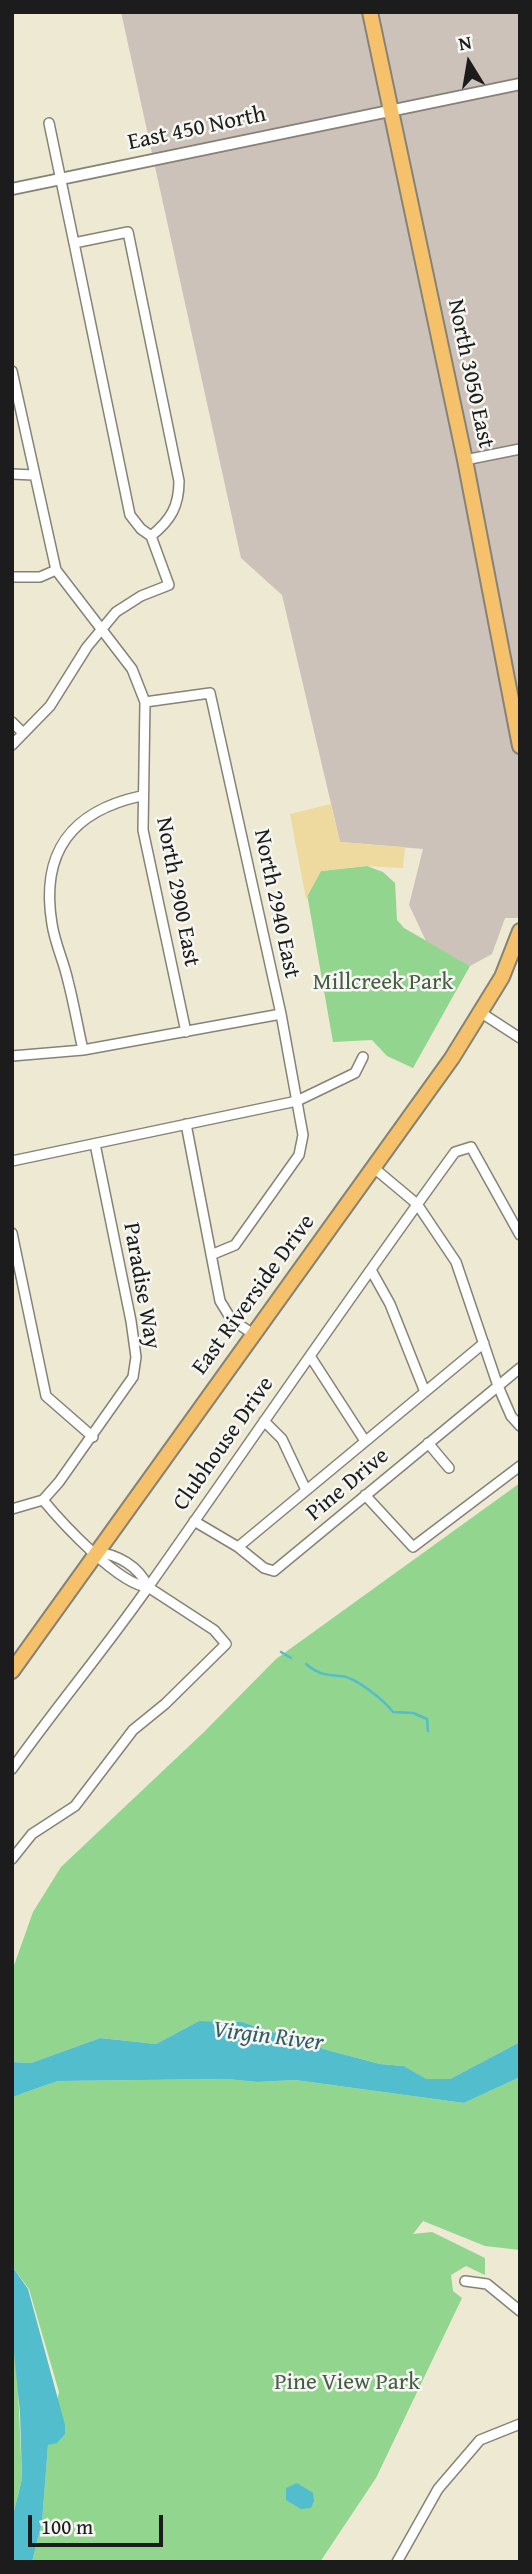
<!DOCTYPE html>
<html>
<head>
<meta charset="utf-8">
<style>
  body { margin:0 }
  #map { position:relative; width:532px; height:2574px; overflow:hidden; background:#eee9d2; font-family:"Gentium Book Plus",serif }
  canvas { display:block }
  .frame { position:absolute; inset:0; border:14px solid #1c1c1c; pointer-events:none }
  .north { position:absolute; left:434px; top:28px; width:70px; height:70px; -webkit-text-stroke:5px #f6f6f2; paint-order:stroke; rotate:349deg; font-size:19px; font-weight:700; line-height:28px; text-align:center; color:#1c1c1c }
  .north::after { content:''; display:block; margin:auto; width:24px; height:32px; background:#1c1c1c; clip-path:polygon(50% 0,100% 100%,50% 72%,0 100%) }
  .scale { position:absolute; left:28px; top:2515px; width:135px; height:32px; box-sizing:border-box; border:4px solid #1c1c1c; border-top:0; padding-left:9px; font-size:21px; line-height:24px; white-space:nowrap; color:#1c1c1c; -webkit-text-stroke:5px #f6f6f2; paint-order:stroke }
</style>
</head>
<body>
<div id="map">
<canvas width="532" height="2574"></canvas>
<div class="frame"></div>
<div class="north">N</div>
<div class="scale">100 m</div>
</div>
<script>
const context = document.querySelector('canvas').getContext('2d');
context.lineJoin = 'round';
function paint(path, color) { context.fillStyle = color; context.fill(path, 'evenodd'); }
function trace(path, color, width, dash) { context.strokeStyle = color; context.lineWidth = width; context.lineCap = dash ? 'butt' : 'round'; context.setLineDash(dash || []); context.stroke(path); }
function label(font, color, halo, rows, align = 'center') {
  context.font = font + ' "Gentium Book Plus",serif'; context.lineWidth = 5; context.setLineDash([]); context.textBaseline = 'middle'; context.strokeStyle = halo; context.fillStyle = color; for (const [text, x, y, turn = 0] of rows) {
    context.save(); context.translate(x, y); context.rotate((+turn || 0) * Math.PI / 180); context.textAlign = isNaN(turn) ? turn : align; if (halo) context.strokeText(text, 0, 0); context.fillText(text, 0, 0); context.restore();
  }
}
paint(new Path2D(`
  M121,12H520V918H505L492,954L470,966L426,941L409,905L423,849L340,842L282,595L241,558Z`), '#ccc2b9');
paint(new Path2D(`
  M367,866L383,872L395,883L397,920L404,928L470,966L413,1068L387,1056L372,1040L333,1042L307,894L321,871Z
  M520,1483V2042L450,2079H425L404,2066L380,2064L327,2050L242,2022L199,2021L156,2044L100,2038L31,2063L12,2062V1971L33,1912L61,1867L204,1732L276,1659Z
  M12,2065L21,2094L58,2081L227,2079L257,2082L295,2080L464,2103L520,2077V2250L485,2246L423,2221L413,2234L432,2232L485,2258V2275L466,2266L451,2275L453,2291L462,2298L376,2478L320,2562H32L42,2522L48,2444L59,2392L29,2289L12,2266Z
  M12,2345H16L22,2479L12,2519Z`), '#91d58e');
paint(new Path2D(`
  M331,804L340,842L405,847L403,868L366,866L321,871L306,899L290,814Z`), '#eeda9e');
paint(new Path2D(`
  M199,2021L242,2022L327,2050L380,2064L404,2066L426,2079H450L520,2042V2077L464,2103L295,2080L257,2082L227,2079L58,2081L12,2097V2062L31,2063L100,2038L156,2044Z
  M12,2266L28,2289L65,2425V2434L57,2443L48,2445L42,2522L32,2562H12V2519L22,2479L20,2413L12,2332Z
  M297,2483L313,2493L314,2501L311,2508L301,2509L286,2500V2488Z`), '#52bdcd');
trace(new Path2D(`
  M281,1652L291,1658
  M306,1664C318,1674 325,1675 340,1676C354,1676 384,1700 393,1712L413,1713L427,1719L428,1731`), '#52bdcd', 2.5);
const minor = new Path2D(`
  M49,123L74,243
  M12,371L56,570L132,669L145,702L143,830L186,1032
  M465,460L520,449
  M12,474L33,475
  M12,577H40L56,570
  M145,702L210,693L281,1014L303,1135L299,1155L235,1245L211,1255
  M12,722L23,733
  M12,745L50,706L87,647L116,612L141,596L169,585L151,536L141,529L130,515L74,243L128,232L179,481C179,506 171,520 151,536
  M480,1012L520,1038
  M83,1050C78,1028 74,1004 68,981C64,962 55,944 52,924C40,852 72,811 141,796
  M12,1056L83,1050L281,1014
  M186,1124L220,1301L231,1319L253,1334
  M12,1161L297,1101L355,1073L363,1057
  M374,1168L417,1204L456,1262L498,1386L511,1416L520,1426
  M12,1233L46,1396L93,1437
  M371,1270L390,1304L425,1392
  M310,1356L365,1441
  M264,1421L282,1439L306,1490
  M428,1443L449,1468
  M365,1495L413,1547L520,1466
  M12,1509L43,1500L59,1482L133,1377L136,1357L131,1321L95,1144
  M194,1521L238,1547L264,1568L274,1571L520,1368
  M238,1547L484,1343
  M95,1552C117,1554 139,1566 148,1587
  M12,1769C56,1707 105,1649 149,1586C251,1441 351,1295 455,1152L471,1147L520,1235
  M12,1859L32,1834L75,1806L133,1730L165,1704L226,1644L214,1630L148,1587C119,1585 62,1523 43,1500
  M465,2281L487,2284L520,2311
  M397,2562L438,2489L480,2440L520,2424`);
const tertiary = new Path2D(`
  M12,189L520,84`);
const primary = new Path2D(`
  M370,12L465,460L520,746
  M12,1671L452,1058L502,977L520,931`);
trace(minor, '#858277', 12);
trace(tertiary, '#858277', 14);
trace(primary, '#858277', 18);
trace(minor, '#fff', 9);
trace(tertiary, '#fff', 10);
trace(primary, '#f5c16b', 14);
label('23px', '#1c1c1c', '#f6f6f2', [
  ["East 450 North",197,129,-12],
  ["North 3050 East",470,374,78],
  ["North 2900 East",177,892,79],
  ["North 2940 East",276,904,78],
  ["Paradise Way",141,1286,80],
  ["East Riverside Drive",254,1295,-54],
  ["Clubhouse Drive",224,1444,-55],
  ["Pine Drive",348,1485,-40]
]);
label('23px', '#455d44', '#f6f6f2', [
  ["Millcreek Park",383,983],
  ["Pine View Park",347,2383]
]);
label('italic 24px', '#325c63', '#f6f6f2', [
  ["Virgin River",268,2037,7]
]);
</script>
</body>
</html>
